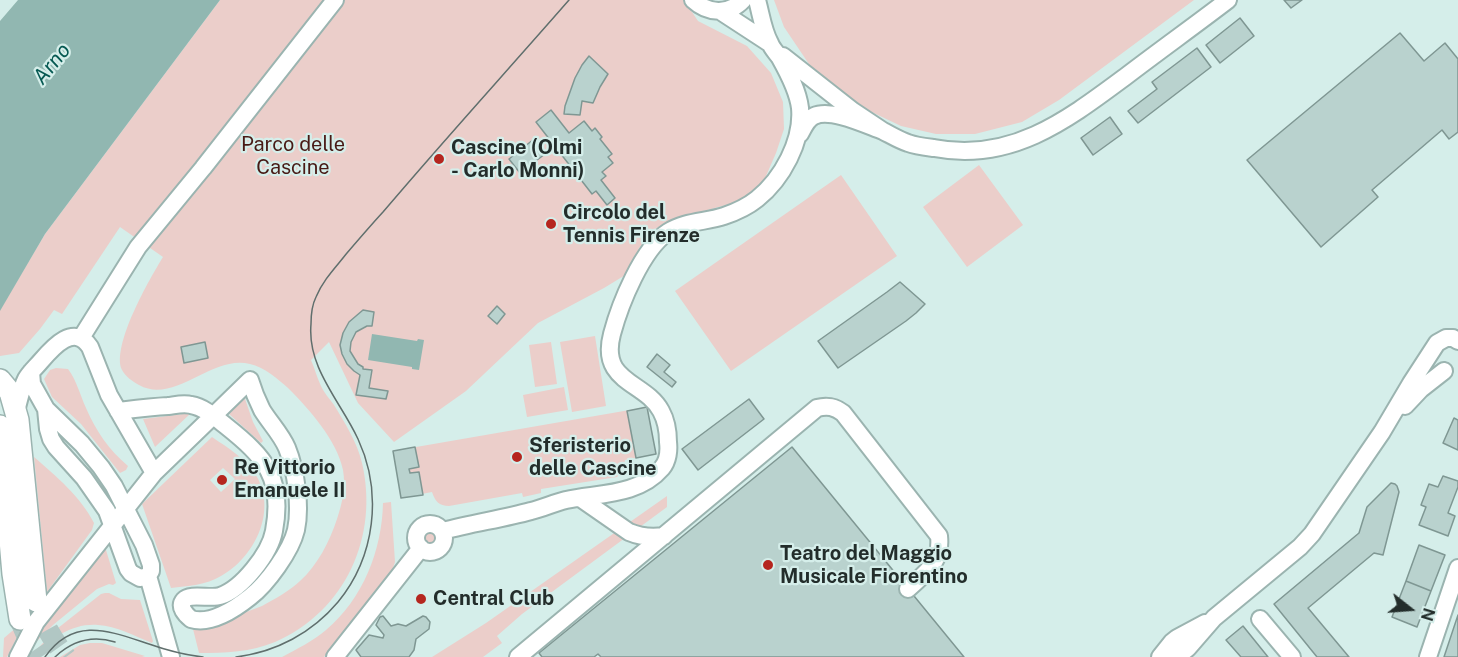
<!DOCTYPE html>
<html>
<head>
<meta charset="utf-8">
<style>
  body { margin:0 }
  #map { position:relative; width:1458px; height:657px; overflow:hidden; background:#d5eeea; font-family:"Public Sans",sans-serif }
  canvas { display:block }
  .north { position:absolute; left:1380px; top:579px; width:60px; height:60px; -webkit-text-stroke:4px #d5eeea; paint-order:stroke; rotate:107deg; font-size:16px; font-weight:700; line-height:24px; text-align:center; color:#232d2b }
  .north::after { content:''; display:block; margin:auto; width:21px; height:27px; background:#232d2b; clip-path:polygon(50% 0,100% 100%,50% 72%,0 100%) }
</style>
</head>
<body>
<div id="map">
<canvas width="1458" height="657"></canvas>
<div class="north">N</div>
</div>
<script>
const context = document.querySelector('canvas').getContext('2d');
context.lineJoin = 'round';
function paint(path, color) { context.fillStyle = color; context.fill(path, 'evenodd'); }
function trace(path, color, width, dash) { context.strokeStyle = color; context.lineWidth = width; context.lineCap = dash ? 'butt' : 'round'; context.setLineDash(dash || []); context.stroke(path); }
function label(font, color, halo, rows, align = 'center') {
  context.font = font + ' "Public Sans",sans-serif'; context.lineWidth = 4.5; context.setLineDash([]); context.textBaseline = 'middle'; context.strokeStyle = halo; context.fillStyle = color; for (const [text, x, y, turn = 0] of rows) {
    context.save(); context.translate(x, y); context.rotate((+turn || 0) * Math.PI / 180); context.textAlign = isNaN(turn) ? turn : align; if (halo) context.strokeText(text, 0, 0); context.fillText(text, 0, 0); context.restore();
  }
}
paint(new Path2D(`
  M220,0H684L698,21L747,46L771,73L783,102L784,129L776,153L763,183L753,194L740,201L672,220L655,229L639,248L627,274L604,288L538,323L466,391L394,442L358,403L329,342L311,360C315,369 317,378 321,386C324,393 330,399 334,405C345,423 357,442 362,463C379,536 346,611 275,642C251,652 225,653 199,653L193,629C205,627 218,625 229,620C233,619 237,616 241,614C248,611 255,609 262,606C275,599 289,591 300,581C317,566 330,541 337,519C342,504 346,487 343,470C337,440 309,409 288,388C278,379 264,367 250,364C212,354 175,405 139,385C132,381 126,377 122,370C111,346 150,278 163,257L120,227L62,314L54,310L40,329L19,353L0,356V310L45,234Z
  M774,0H1194L1059,100L1022,122L975,134H936L901,126L859,106L815,73L784,27Z
  M979,165L1023,225L967,267L923,207Z
  M841,175L897,256L731,371L675,291Z
  M595,336L606,406L572,412L560,342Z
  M551,342L557,384L535,387L529,345Z
  M56,368L68,369C77,381 80,395 86,408C96,431 109,450 128,466L126,470L120,473L81,424L52,397L44,379L50,370Z
  M564,387L568,410L527,417L523,395Z
  M244,396L253,422L263,441L261,443L228,413Z
  M647,407L656,454L625,460L623,470L617,477L541,489V493L523,497L522,493L449,506C439,506 435,501 432,492L401,498L393,451Z
  M191,413L155,447L143,419Z
  M212,437C228,448 247,459 257,477C277,512 254,558 221,576C206,585 188,586 171,588L142,504ZM223,468L235,479L221,492L210,480Z
  M34,457C56,476 81,497 94,523L92,530L47,592Z
  M667,496V507L522,614L497,636L502,643L483,657H432L486,623Z
  M391,502L395,562L391,574L387,580L358,613L324,657H282C297,649 313,641 326,630C363,599 382,550 383,503Z
  M419 537a12 12 0 1 1 24 0a12 12 0 1 1-24 0Z
  M102,549L106,550L116,583L113,585L109,584L97,589L53,625L31,647L32,638Z
  M105,593H109L121,599L140,600L153,641L152,643C135,636 116,626 98,625C74,623 50,637 38,657H30L53,632L101,594Z
  M18,626V635L7,657H3L4,638Z
  M90,643H102L145,656L142,657H60L80,645Z`), '#ebceca');
paint(new Path2D(`
  M18,0H220L45,234L0,311V21Z
  M372,334L417,341L418,339L424,340L419,370L412,369V367L368,360Z`), '#91b7b1');
const building = new Path2D(`
  M1284,0H1302L1291,8Z
  M1240,18L1254,36L1220,63L1206,45Z
  M1400,33L1424,61L1445,43L1458,59V132L1449,139L1442,130L1372,190L1378,197L1321,247L1247,160Z
  M1197,48L1211,67L1138,123L1128,111L1157,89L1152,82Z
  M589,56L608,74L600,87L593,103L582,101L580,115L564,114L565,106L575,78L582,65Z
  M551,110L569,133L584,121L592,131L595,128L602,137L600,139L612,154L608,157L613,163L602,172L606,176L601,180L615,198L607,205L596,191L592,194L536,122Z
  M1110,117L1122,134L1093,155L1081,138Z
  M534,139L545,154L520,173L509,159Z
  M900,282L925,304L916,313L906,321L838,368L818,341L887,292Z
  M497,306L505,314L497,324L488,316Z
  M363,310L374,312L372,326H367L356,332L351,342L350,351L358,364L363,367V369L372,370L369,388L388,391L386,399L356,395L360,375L354,371L347,364L342,354L340,345L343,333L349,322Z
  M205,342L208,358L184,363L181,347Z
  M657,354L670,365L664,372L676,382L672,387L647,367Z
  M749,399L764,419L698,470L682,449Z
  M647,407L656,454L636,458L627,411Z
  M1454,418L1458,420V450L1443,443Z
  M415,447L419,467L409,469L410,473L419,472L423,495L401,498L393,451Z
  M792,447L964,657H601L598,654L594,657H542L539,653Z
  M1443,476L1458,481V487L1448,513L1455,516L1448,536L1419,525L1426,507L1421,505L1429,484L1438,487Z
  M1391,483L1395,484L1397,486L1399,492L1383,555L1374,553L1308,608L1349,657H1317L1274,604L1359,533L1367,507Z
  M1419,545L1445,555L1431,591L1406,581Z
  M1406,581L1431,591L1417,627L1392,617Z
  M1458,615V657H1444Z
  M383,616L391,626L398,624L406,626L423,616L426,617L430,622L429,629L416,639L414,650L409,657H361L356,650L369,635L383,638L384,635L376,625L380,617Z
  M1243,626L1268,657H1241L1226,640Z`);
paint(building, '#b9d2ce');
trace(building, '#7f9793', 1.5);
trace(new Path2D(`
  M36,601C42,623 53,640 66,657
  M21,622L27,636L41,657`), '#b1c7c4', 21, [21, 10]);
const minor = new Path2D(`
  M693,0C708,14 729,15 743,0
  M720,11L769,43
  M783,56L853,111L883,131C866,125 831,108 814,116C807,119 804,127 800,134
  M883,131C891,135 899,140 908,143C916,146 926,147 934,148C1011,163 1067,120 1125,77C1159,51 1194,26 1228,0
  M81,338L138,247L203,168L335,0
  M31,372L32,384L46,409L82,444L101,467L114,486L144,545L151,565V571L148,576L140,578L131,573L128,569L107,511L84,478L56,447L51,439L48,429L46,409
  M1405,406L1421,389L1444,371
  M16,411C19,401 21,389 26,379C30,372 36,367 41,361C53,347 74,323 90,347L109,395L154,473
  M580,498L629,532C641,537 651,538 664,536
  M416 538a14 14 0 1 1 28 0a14 14 0 1 1-28 0Z
  M443,531C472,523 502,519 531,511C543,508 554,503 566,500C599,493 638,496 662,468C668,461 669,450 668,442C668,432 666,420 661,411C645,381 599,383 612,334C620,304 642,249 668,232C685,221 706,222 724,216C736,212 747,207 757,199C782,179 803,141 800,108C798,91 789,74 780,58C777,53 772,49 770,43C763,31 761,14 757,0
  M148,576L171,657
  M1260,619L1292,657
  M18,657L36,622L154,473L213,416L250,380C253,390 257,400 262,410C270,423 281,434 287,448C296,470 301,507 296,530C291,551 267,584 250,597C235,609 210,625 191,619C186,615 178,607 184,600C190,593 211,599 220,596C242,589 270,553 274,531C284,478 265,457 226,426C216,418 204,407 191,405C184,403 176,405 168,406C151,407 135,409 118,411
  M335,657L421,548
  M518,657L817,408C828,405 835,407 843,413L939,536C942,563 926,572 908,589
  M1160,657L1172,642L1177,638L1205,623
  M1177,657L1188,648L1214,618L1300,547L1312,534L1382,432L1411,383L1437,343L1446,338H1453L1458,341
  M1428,657L1458,568`);
const major = new Path2D(`
  M0,380L10,392L18,420L36,601
  M0,426L13,574L20,619`);
trace(minor, '#9bb4b0', 20);
trace(major, '#9bb4b0', 24);
trace(minor, '#fff', 16);
trace(major, '#fff', 21);
trace(new Path2D(`
  M45,657C74,616 109,631 149,644C166,650 185,655 203,657
  M55,657C73,640 92,635 115,642
  M236,657C276,652 312,633 338,602C375,557 383,493 358,439C341,402 307,368 311,324C311,315 312,305 316,297C323,280 336,267 347,253C359,239 371,225 383,212C444,140 507,71 569,0`), '#606f6d', 1.5);
for (const [x, y, r, color] of [
  [439,159,6,"#b5261f"],
  [551,224,6,"#b5261f"],
  [517,457,6,"#b5261f"],
  [222,480,6,"#b5261f"],
  [768,565,6,"#b5261f"],
  [421,599,6,"#b5261f"]
]) { const dot = new Path2D(); dot.arc(x, y, r, 0, 2 * Math.PI); context.fillStyle = color; context.fill(dot); trace(dot, '#d5eeea', 2); }
label('20px', '#481a15', '#d5eeea', [
  ["Parco delle",293,145],
  ["Cascine",293,168]
]);
label('bold 20px', '#232d2b', '#d5eeea', [
  ["Cascine (Olmi",451,148],
  ["- Carlo Monni)",451,171],
  ["Circolo del",563,213],
  ["Tennis Firenze",563,236],
  ["Sferisterio",529,446],
  ["delle Cascine",529,469],
  ["Re Vittorio",234,468],
  ["Emanuele II",234,491],
  ["Teatro del Maggio",780,554],
  ["Musicale Fiorentino",780,577],
  ["Central Club",433,599]
], 'left');
label('italic 21px', '#065952', '#d5eeea', [
  ["Arno",52,64,-51]
]);
</script>
</body>
</html>
